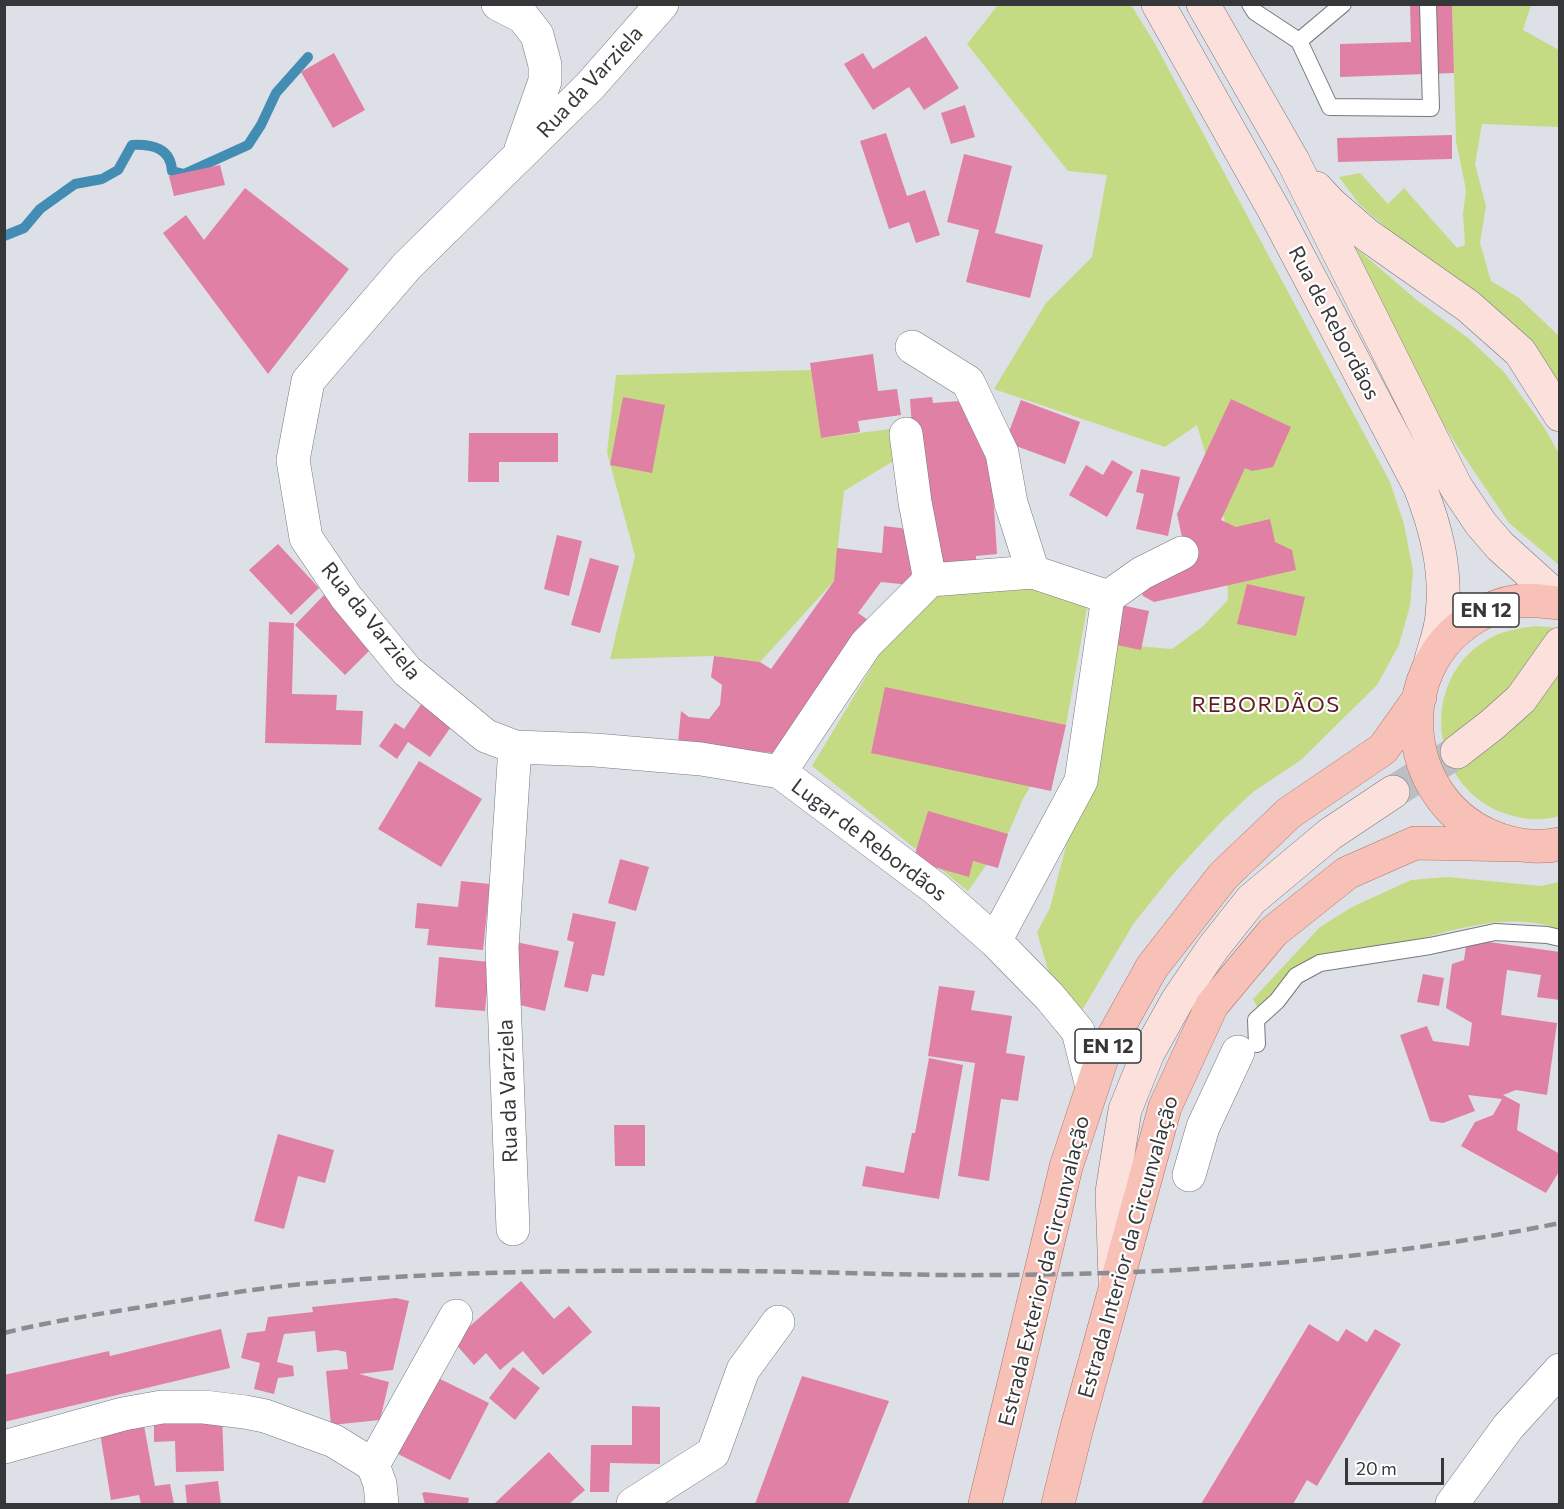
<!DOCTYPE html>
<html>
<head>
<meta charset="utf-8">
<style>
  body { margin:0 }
  #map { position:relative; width:1564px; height:1509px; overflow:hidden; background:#dde0e6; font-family:Commissioner,sans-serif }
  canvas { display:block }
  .frame { position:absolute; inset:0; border:6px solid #363739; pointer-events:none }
  .scale { position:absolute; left:1345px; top:1458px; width:99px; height:27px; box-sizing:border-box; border:3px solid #363739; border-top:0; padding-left:8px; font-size:18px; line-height:21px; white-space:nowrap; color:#363739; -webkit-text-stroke:4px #fff; paint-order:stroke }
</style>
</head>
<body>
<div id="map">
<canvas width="1564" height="1509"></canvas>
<div class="frame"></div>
<div class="scale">20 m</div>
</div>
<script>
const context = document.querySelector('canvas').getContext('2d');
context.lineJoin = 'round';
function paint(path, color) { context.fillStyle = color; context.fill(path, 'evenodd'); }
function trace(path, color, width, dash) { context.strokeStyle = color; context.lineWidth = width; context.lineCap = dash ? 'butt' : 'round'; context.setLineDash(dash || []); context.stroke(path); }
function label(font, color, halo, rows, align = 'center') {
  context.font = font + ' Commissioner,sans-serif'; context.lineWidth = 4.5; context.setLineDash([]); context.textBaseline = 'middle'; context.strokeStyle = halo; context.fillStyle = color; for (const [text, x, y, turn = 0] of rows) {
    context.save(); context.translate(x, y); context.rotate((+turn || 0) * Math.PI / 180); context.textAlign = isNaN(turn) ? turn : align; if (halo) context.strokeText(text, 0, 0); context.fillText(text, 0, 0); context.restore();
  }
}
paint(new Path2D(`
  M998,5H1131L1154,42L1390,482L1404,524L1413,571L1410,606L1399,645L1377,685L1301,760L1253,792L1222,821L1174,873L1134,923L1081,1012L1050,977L1037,932L1050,908L1104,699L1112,644L1172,649L1202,627L1228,600L1225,522L1197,425L1165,447L994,389L1046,303L1092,257L1107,175L1068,171L967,44Z
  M1452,5H1531L1523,30L1559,50V127L1482,124L1475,164L1486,206L1480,243L1491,281L1519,298L1559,336V396L1401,241L1359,204L1339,177L1360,173L1388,204L1404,188L1457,248L1465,245L1463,214L1466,190L1456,141Z
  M1323,220L1418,301L1468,338L1504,372L1544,427L1559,454V565L1509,523L1461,452L1418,384Z
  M811,370L821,438L890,429L900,457L844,491L834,581L760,662L714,656L610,659L635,556L607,452L616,375Z
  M1032,587L1087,608L1066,725L1023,799L1008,834L968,891L812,766L888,640L940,591Z
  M1536,626L1559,628V816C1543,821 1526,820 1510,815C1428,792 1416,676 1492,637C1506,630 1521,628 1536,626Z
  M1447,877L1541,886L1559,882V929C1508,910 1451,931 1401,944C1365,954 1329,963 1293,972L1265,1023L1253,999L1320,927L1352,907L1411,880Z`), '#c5db83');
trace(new Path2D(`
  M4,236L24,228L40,209L75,184L102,179L118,170L132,145C152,144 171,148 172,171L184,174L248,145L261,125L276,93L308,57`), '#438cb3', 10);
paint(new Path2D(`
  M1410,5H1452L1454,73L1340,77V44L1411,42Z
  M926,36L959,88L924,110L909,87L873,110L844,64L863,53L873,69Z
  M334,53L365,110L333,128L301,72Z
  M965,105L975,137L951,144L941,113Z
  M886,133L907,196L925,190L940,235L916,243L909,222L889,229L860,141Z
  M1452,135V159L1338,162L1337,138Z
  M964,154L1012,166L995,233L1043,245L1030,298L966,282L979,230L947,222Z
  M220,165L225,185L174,196L169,176Z
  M245,188L349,269L268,374L163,233L186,215L204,240Z
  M873,354L878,391L897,389L901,415L858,421L860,432L821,438L810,363Z
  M623,397L665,405L652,473L610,465Z
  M932,397L933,403L987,399L997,554L976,556V564L921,568L910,399Z
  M1231,399L1291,427L1273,467L1252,471L1245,468L1221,520L1236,527L1270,519L1275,542L1292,550L1296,570L1154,602L1143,596L1138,577L1188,565L1177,514Z
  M1021,400L1080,422L1065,464L1005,442Z
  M469,433H558V462H499V482H468Z
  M1112,460L1133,472L1107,517L1069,495L1086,465L1103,475Z
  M1141,469L1180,477L1168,536L1136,529L1144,494L1136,492Z
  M884,526L916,530L910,585L881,582L858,613L868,620L773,753L678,743L681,711L689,717L709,719L720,705L722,685L711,677L714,656L760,662L771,669L834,581L837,548L882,553Z
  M557,535L582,541L569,596L544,589Z
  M278,544L319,588L291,615L249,570Z
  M590,558L619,566L600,633L571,625Z
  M1247,584L1305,597L1296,636L1237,624Z
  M324,595L375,645L345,675L295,625Z
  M1121,605L1149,611L1141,650L1112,644Z
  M269,622L294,623L292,694L337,695L336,710L363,711L361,745L265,743Z
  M885,687L1066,725L1051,791L871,753Z
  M424,700L455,721L430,757L408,742L397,759L379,746L395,723L404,729Z
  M419,761L482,799L441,867L378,829Z
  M928,811L1008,834L998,868L973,861L969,877L913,861Z
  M620,859L649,867L636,911L608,903Z
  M461,881L490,884L483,950L427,945L429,929L415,928L417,903L458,907Z
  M573,913L616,922L604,976L592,974L588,992L564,987L574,942L567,940Z
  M1467,939L1560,952V1000L1537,997L1541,975L1507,970L1501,1015L1557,1023L1547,1095L1516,1090L1503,1095L1520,1104L1517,1130L1560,1154V1170L1546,1193L1461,1146L1475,1122L1493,1115L1502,1099L1468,1095L1475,1111L1443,1123L1430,1121L1400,1035L1427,1026L1433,1041L1469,1046L1472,1023L1446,1008L1452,964L1464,960Z
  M516,942L559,951L545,1011L503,1001Z
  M439,957L490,962L485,1011L435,1007Z
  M1423,974L1444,978L1439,1006L1417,1002Z
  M939,986L975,991L971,1010L1012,1016L1006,1053L1025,1056L1018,1101L1001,1099L989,1181L958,1176L975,1063L928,1056Z
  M929,1058L963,1065L939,1199L862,1186L866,1166L904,1173L912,1133H915Z
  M614,1125H645V1166H615Z
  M278,1134L334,1150L325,1183L298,1176L284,1229L254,1221Z
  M521,1281L554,1319L569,1306L592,1332L543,1375L523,1351L500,1370L486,1353L474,1365L453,1341Z
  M396,1298L409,1301L393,1370L359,1374L389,1382L380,1420L331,1425L326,1371L348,1369L346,1352L337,1350L317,1352L315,1331L284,1334L277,1362L293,1366L294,1376L278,1378L274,1394L254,1389L260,1363L241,1358L247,1333L265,1331L268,1317L313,1312L312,1307Z
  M1309,1324L1338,1342L1346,1329L1367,1342L1375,1329L1401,1344L1317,1486L1307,1480L1293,1504H1201Z
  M221,1329L230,1368L4,1422V1375L109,1351L110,1356Z
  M513,1367L540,1388L515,1420L489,1398Z
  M432,1375L489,1403L450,1480L394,1452Z
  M802,1376L889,1401L848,1504H755Z
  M632,1406L660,1407V1464L610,1463L609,1492H590L591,1445H632Z
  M222,1413L224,1471L176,1472L175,1441L154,1442V1415Z
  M143,1420L155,1486L170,1484L174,1504H141L139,1495L111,1500L99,1427Z
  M549,1452L585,1490L569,1504H494Z
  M218,1481L221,1504H187L185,1485Z
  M425,1492L469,1498L468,1504H425L422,1493Z`), '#e080a4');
trace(new Path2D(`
  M1393,792L1457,752`), '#bcbec3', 33, [33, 16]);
const lane = new Path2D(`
  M1250,4L1255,12L1299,41L1330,107L1431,108L1428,4
  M1299,41L1343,4
  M1257,1044L1256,1020L1277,1001L1296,976L1320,963L1430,946L1495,932L1547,935L1560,938`);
const street = new Path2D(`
  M498,4L523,17L537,35L545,65V81L521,149
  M912,347L968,382L1002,453L1011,503L1033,572
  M906,434L915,502L930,580
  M1108,597L1142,573L1182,553
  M515,747L595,750L701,759L780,772L936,889L995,941L1049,996L1078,1031L1092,1087
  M780,772L866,644L930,580L1033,572L1108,597L1081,781L995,941
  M1189,1175L1203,1127L1238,1052
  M513,1229L502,948L515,747L486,736L407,671L346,597L306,538L293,460L308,381L407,266L590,86L662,4
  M4,1447L123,1414L162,1407H204L245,1412L265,1416L334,1441L373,1465L380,1484L382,1504
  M373,1465L456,1316
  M633,1504L713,1453L743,1370L778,1322
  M1452,1504L1508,1427L1560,1370`);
const secondary = new Path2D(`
  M1158,4L1274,210L1420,487C1436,528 1447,570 1442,615C1441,630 1435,645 1431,660
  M1203,4L1293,161L1456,487L1481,524L1500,546L1560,600
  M1316,188L1331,204L1367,235L1468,306L1520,352L1560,415
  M1457,752L1493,724L1521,699L1560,644
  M1115,1279L1112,1192L1125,1110L1148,1053L1177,1001L1213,948L1251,900L1330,834L1393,792`);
const primary = new Path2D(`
  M1560,603C1546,602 1532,599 1518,601C1502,603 1486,610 1472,619C1391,670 1401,796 1488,835C1510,845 1536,849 1560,844
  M985,1504L1066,1167L1103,1055L1152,967L1223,876L1289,813L1383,749L1420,697
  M1058,1504L1076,1431L1165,1107L1212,1005L1273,932L1347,873L1415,843L1518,845`);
trace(lane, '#77797f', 18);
trace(street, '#77797f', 34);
trace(secondary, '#77797f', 34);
trace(primary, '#b0766c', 34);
trace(lane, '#fff', 16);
trace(street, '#fff', 33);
trace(secondary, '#fbe0db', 33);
trace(primary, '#f7c1b8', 33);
trace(new Path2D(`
  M4,1333C48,1322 92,1315 136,1308C185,1300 234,1292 283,1286C429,1271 576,1270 723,1271C814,1271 906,1276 997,1275C1187,1274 1373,1261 1560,1223`), '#8b8d91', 4.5, [12, 6]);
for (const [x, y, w] of [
  [1486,610,66],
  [1108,1046,66]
]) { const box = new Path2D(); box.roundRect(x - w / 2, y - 17, w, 34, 4.5); context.fillStyle = '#fff'; context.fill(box); trace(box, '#363739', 1.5); }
label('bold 20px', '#363739', null, [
  ["EN 12",1486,610],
  ["EN 12",1108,1046]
]);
label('21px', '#363739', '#fff', [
  ["Rua da Varziela",590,82,-47],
  ["Rua de Rebordãos",1334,323,62],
  ["Rua da Varziela",371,621,51],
  ["Lugar de Rebordãos",869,840,37],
  ["Rua da Varziela",508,1091,-92],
  ["Estrada Interior da Circunvalação",1128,1247,-74],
  ["Estrada Exterior da Circunvalação",1044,1271,-76]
]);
context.letterSpacing = '1.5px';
label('22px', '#621d27', '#fff', [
  ["REBORDÃOS",1266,705]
]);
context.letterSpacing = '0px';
</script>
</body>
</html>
